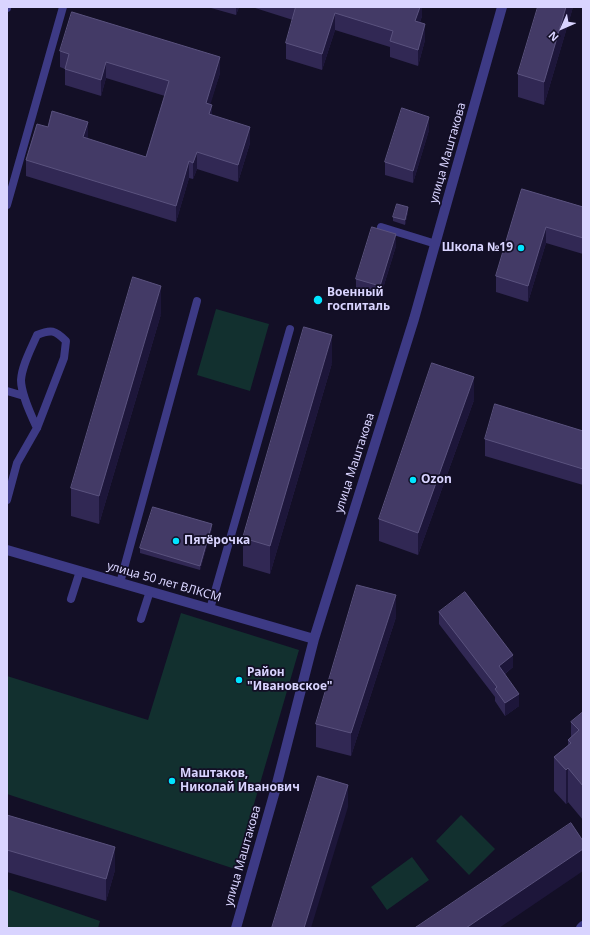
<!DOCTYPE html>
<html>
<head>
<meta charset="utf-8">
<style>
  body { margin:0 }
  #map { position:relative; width:590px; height:935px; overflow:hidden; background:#130f26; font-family:"Noto Sans",sans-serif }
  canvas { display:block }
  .frame { position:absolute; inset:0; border:8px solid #d9d4ff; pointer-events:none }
  .north { position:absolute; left:542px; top:8px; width:40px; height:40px; -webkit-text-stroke:3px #130f26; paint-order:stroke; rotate:225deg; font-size:11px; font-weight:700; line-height:16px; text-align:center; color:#d9d4ff }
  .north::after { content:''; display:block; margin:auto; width:14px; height:18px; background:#d9d4ff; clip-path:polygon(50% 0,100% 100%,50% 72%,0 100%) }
</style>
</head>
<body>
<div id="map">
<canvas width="590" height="935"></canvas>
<div class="frame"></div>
<div class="north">N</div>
</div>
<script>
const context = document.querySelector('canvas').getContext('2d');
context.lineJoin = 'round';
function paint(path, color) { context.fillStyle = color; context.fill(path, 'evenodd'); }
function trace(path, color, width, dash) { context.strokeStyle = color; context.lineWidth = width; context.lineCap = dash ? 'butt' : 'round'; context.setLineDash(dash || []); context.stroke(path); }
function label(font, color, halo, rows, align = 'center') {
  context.font = font + ' "Noto Sans",sans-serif'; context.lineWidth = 3.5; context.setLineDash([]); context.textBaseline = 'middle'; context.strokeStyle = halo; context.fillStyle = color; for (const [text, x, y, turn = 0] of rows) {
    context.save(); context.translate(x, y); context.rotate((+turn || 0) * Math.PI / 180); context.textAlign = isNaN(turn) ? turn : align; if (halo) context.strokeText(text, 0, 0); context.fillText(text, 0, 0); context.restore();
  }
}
paint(new Path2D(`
  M216,309L269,324L250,391L197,375Z
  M181,613L299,650L235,869L7,794V676L148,720Z
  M461,815L495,849L469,875L436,841Z
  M412,857L429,880L387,910L371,887Z
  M7,889L100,921L98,928H7Z`), '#12302f');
trace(new Path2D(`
  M7,8V7
  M7,205L63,7
  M381,227L436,244
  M7,391L24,396
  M7,500L17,463L37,428L64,358L66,341C55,330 51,329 37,335C31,349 22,365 21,380C21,394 31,415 37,428
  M120,583L197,301
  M71,599L80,571
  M210,609L290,329
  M141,619L150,591`), '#3d3a85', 8);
trace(new Path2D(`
  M7,550L314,639
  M236,928L275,791L314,639L414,319L502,7
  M581,928L583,926`), '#3d3a85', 10);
paint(new Path2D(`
  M211,7H239L236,15L211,8Z
  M252,7H422V16L420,22L425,40L418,66L390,57V47L335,30L322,70L286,59V43L293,20Z
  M573,7L544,105L518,97V74Z
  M60,51L220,73L210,104L212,115L250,143L238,182L197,169L193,179L189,178L176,222L26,176V160L88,139L146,157L165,96L106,78L101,96L65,85V69L60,67Z
  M583,91V118L582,117V95Z
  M429,130L413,183L385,175V162Z
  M522,189L583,207V254L546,243L528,302L496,292V276Z
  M408,212L405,225L393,221V217Z
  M396,246L380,298L356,291V279Z
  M161,314L99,524L71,516V488Z
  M332,363L270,574L243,566V538Z
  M474,400L418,555L379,541V519Z
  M583,431V485L485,456V439Z
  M212,528L200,570L140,553V548Z
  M439,612L513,667L505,674L519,706L505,716L495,701V697L439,624Z
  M396,617L351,756L316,747V724Z
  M583,712V820L568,802L566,804L554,791V757L568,746V740L571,737V722Z
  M7,815L115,870L106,901L7,872Z`), '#312854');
paint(new Path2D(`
  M236,7H239L236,15Z
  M420,7H422V16L415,37V21Z
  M566,7H573L544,105V82Z
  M335,13V30L322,70V54Z
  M425,24V40L418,66V50Z
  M220,57V73L206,119V103Z
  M106,62V78L101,96V80Z
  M212,105V121L209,114Z
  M429,117V130L413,183V171Z
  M88,122V139L83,137Z
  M250,127V143L238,182V165Z
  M197,152V169L193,179V163Z
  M189,161V178L176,222V206Z
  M408,207V212L405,225V220Z
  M546,227V243L528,302V286Z
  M396,234V246L380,298V286Z
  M161,286V314L99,524V496Z
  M332,335V363L270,574V546Z
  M474,377V400L418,555V533Z
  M212,524V528L200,570V566Z
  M396,595V617L351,756V733Z
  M513,655V667L499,678V666Z
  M519,694V706L505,716V703Z
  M568,768V802L566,804V770Z
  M348,785V807L311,928H304Z
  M115,847V870L106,901V879Z
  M583,849V871L499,928H466Z`), '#1d163a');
const building = new Path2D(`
  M296,7H420L415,21L425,24L418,50L390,41L393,31L335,13L322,54L286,43Z
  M538,7H566L544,82L518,74Z
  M72,12L220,57L206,103L212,105L209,114L250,127L238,165L197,152L193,163L189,161L176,206L26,160L37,124L48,127L52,111L88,122L83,137L146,157L169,81L106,62L101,80L65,69L69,54L60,51Z
  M402,108L429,117L413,171L385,162Z
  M522,189L583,207V238L546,227L528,286L496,276Z
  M397,204L408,207L405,220L393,217Z
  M372,227L396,234L380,286L356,279Z
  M133,277L161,286L99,496L71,488Z
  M304,327L332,335L270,546L243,538Z
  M432,363L474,377L418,533L379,519Z
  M495,404L583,431V469L485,439Z
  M153,507L212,524L200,566L140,548Z
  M357,585L396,595L351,733L316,724Z
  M465,592L513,655L499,666L519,694L505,703L495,689L497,687L439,612Z
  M583,712V786L568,768L566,770L554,757L571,743L568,740L579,730L571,722Z
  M318,776L348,785L304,928H272Z
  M7,815L115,847L106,879L7,850Z
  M571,823L583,841V849L466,928H415Z`);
paint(building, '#433a66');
trace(building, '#5a527e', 1);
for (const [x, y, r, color] of [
  [521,248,4,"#00e5ff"],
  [318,300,5,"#00e5ff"],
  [413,480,4,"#00e5ff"],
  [176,541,4,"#00e5ff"],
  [239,680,4,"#00e5ff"],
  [172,781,4,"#00e5ff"]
]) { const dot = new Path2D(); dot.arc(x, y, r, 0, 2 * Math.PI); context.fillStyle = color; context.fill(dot); trace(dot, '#130f26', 1.5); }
label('12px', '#d9d4ff', '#130f26', [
  ["улица Маштакова",448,153,-74],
  ["улица Маштакова",355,463,-72],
  ["улица 50 лет ВЛКСМ",164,582,16],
  ["улица Маштакова",243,856,-74]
]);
label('bold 12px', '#d9d4ff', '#130f26', [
  ["Школа №19",513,248,"right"],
  ["Военный",327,293],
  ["госпиталь",327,307],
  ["Ozon",421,480],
  ["Пятёрочка",184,541],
  ["Район",247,673],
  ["\"Ивановское\"",247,687],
  ["Маштаков,",180,774],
  ["Николай Иванович",180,788]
], 'left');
</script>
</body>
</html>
